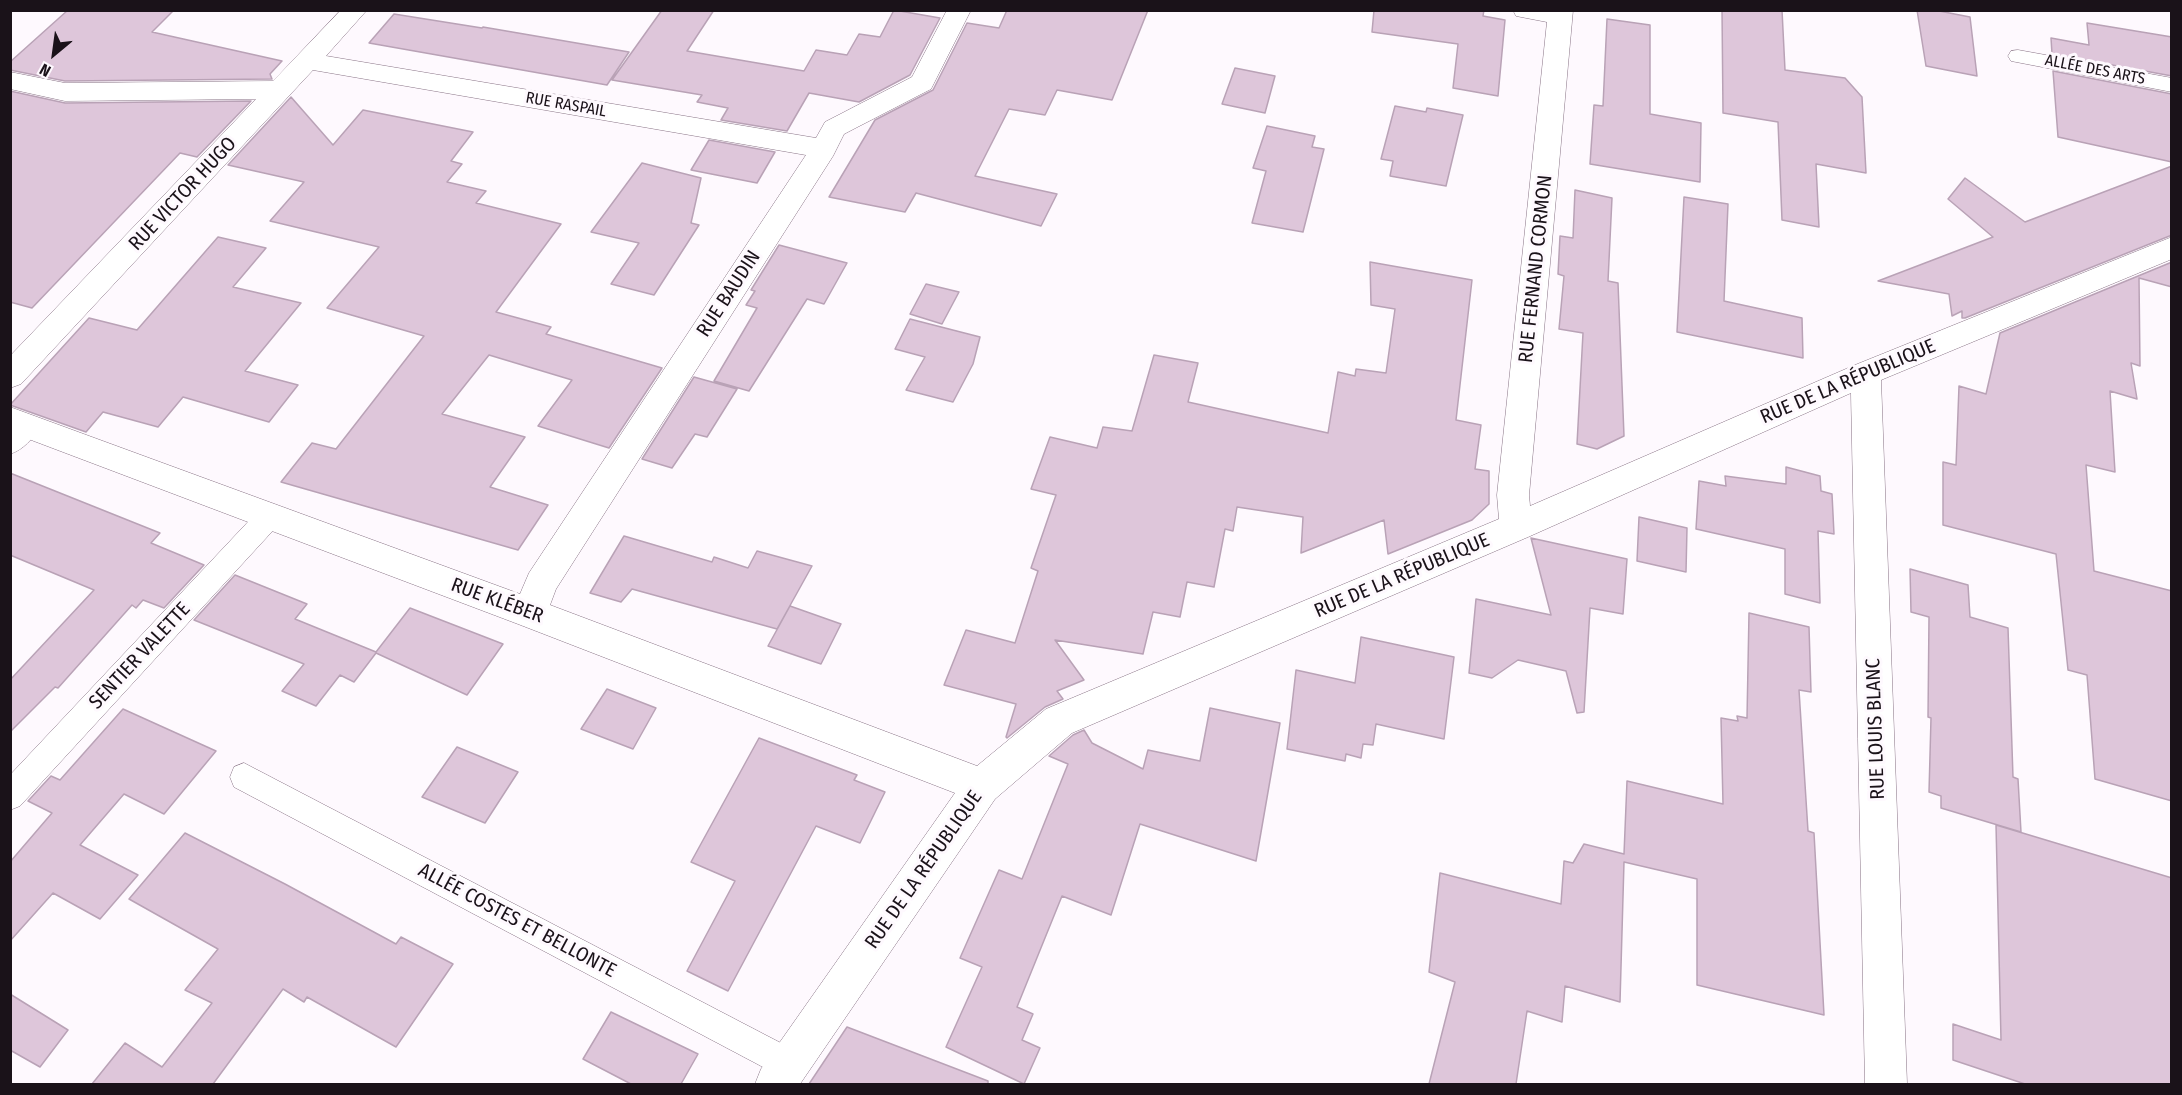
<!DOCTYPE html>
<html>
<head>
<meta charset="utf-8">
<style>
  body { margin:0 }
  #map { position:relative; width:2182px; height:1095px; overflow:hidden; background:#fef9fe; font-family:"Fira Sans Condensed",sans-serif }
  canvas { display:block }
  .frame { position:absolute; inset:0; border:12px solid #1a1219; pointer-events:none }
  .north { position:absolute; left:24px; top:24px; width:60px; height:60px; -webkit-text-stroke:4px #fef9fe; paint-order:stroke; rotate:209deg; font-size:16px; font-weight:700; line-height:24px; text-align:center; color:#1a1219 }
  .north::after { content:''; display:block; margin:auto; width:21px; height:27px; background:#1a1219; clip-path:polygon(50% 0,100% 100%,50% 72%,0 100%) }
</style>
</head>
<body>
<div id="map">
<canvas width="2182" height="1095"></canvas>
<div class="frame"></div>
<div class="north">N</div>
</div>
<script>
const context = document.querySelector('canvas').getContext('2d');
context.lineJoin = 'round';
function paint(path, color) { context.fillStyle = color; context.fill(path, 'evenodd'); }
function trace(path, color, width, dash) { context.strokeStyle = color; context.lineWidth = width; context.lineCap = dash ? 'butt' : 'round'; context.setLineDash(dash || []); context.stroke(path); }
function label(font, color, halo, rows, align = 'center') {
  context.font = font + ' "Fira Sans Condensed",sans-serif'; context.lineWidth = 6; context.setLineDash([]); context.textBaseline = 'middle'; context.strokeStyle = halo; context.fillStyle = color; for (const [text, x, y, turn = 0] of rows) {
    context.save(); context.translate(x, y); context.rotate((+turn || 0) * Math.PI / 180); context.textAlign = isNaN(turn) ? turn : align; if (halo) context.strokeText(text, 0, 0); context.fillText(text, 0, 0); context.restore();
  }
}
const building = new Path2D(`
  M68,10H174L152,32L282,61L270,74L272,79L65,81L10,70V62Z
  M662,10H714L687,51L804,71L816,50L847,55L859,34L880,37L894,10L940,18L910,75L859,102L809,93L787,131L721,120L728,108L697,102L702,95L612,80Z
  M1007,10H1148L1112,100L1057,90L1045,115L1009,109L975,176L1057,194L1041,226L916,193L905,212L829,197L875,120L933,90L967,23L999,28Z
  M1374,10H1484L1483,16L1505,20L1498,96L1453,88L1458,44L1372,32Z
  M1722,10H1782L1785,70L1845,78L1862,97L1866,173L1816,164L1819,227L1782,220L1778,122L1723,113Z
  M1917,10H1934L1970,17L1977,76L1926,66Z
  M394,14L482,28L483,27L629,52L607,85L369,43Z
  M1607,19L1650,25V114L1701,123L1700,182L1590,164L1594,105L1603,106Z
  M2087,23L2172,37V76L2052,54L2051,38L2089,45Z
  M1235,68L1275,76L1265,113L1222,104Z
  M2053,71L2172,94V162L2058,137Z
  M10,91L65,103L251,101L197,157L180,153L32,308L10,302Z
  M291,97L333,145L363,110L473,132L451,161L462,164L447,182L486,191L476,203L561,224L496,312L551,327L546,334L662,368L609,448L538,426L572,380L489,355L442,414L525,437L490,487L548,505L518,550L281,482L312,443L336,449L424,336L327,308L379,247L270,221L304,182L228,165Z
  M1395,106L1426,112L1427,108L1463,115L1446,186L1390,176L1393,161L1381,159Z
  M1267,126L1315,136L1312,147L1324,149L1303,232L1252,223L1266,171L1253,168Z
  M709,140L775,152L757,183L691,170Z
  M642,163L701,178L691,223L699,225L654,295L611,284L639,243L591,232Z
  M2172,166V235L1965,318H1962V311L1952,316L1949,294L1878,281L1993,237L1948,199L1965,178L2025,222Z
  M1575,190L1612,198L1608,281L1618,283L1624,436L1597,449L1577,444L1583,333L1559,329L1564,276L1558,274L1560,236L1573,238Z
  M1684,197L1728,204L1724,301L1802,318L1803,358L1677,332Z
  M218,237L266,248L233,287L301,303L245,371L298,385L269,422L183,397L158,427L103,412L86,432L10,405L89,318L137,330Z
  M779,245L847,263L824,304L807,299L749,391L714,381L757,308L746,305L755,291L751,290Z
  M1370,262L1472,280L1456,420L1481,425L1475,469L1489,471V504L1472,520L1388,554L1384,520L1301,553L1303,517L1237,507L1233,531L1225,529L1214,587L1187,582L1180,617L1153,612L1143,654L1055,640L1084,680L1057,691L1063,699L1045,707L1007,738L1006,737L1016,704L944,685L966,630L1015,643L1038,571L1031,568L1056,495L1031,489L1050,437L1097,448L1103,427L1132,431L1154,355L1198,363L1188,402L1328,433L1338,372L1355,376L1356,369L1386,373L1395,309L1371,305Z
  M2172,262V287L2139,278L2140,366L2131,363L2137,399L2110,391L2115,472L2086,465L2094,571L2172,591V801L2095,779L2087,675L2068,670L2056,554L1943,525V462L1956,465L1959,386L1986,394L2000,333Z
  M926,284L959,292L942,324L910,314Z
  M910,319L980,337L973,364L953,402L906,390L925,357L895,349Z
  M694,377L737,389L707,437L695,434L672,468L642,459Z
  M1786,467L1820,476L1821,491L1832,494L1834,534L1818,531L1820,603L1785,594V549L1696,529L1699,481L1726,486L1725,476L1786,484Z
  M10,473L160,533L151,543L204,565L164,608L143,600L136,608L132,605L58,688L55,687L10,732V680L94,590L10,555Z
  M1639,517L1687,528L1686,572L1637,561Z
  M624,536L712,562L714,557L748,568L757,551L812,566L777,629L632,589L621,602L590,593Z
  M1531,538L1627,559L1623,614L1590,608L1584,712L1577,713L1566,671L1518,660L1492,678L1469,673L1476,599L1551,615Z
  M1910,569L1968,585L1970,617L2008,628L2013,777L2018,779L2021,832L1941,808V796L1929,792L1931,718L1928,717L1929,617L1911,612Z
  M235,575L307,604L295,619L376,652L410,608L503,644L467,695L376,653L354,682L340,675L316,706L282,691L304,664L194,620Z
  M790,606L841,624L821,664L768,646Z
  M1749,613L1809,627L1811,692L1799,690L1808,831L1814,833L1824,1015L1697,985V879L1624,862L1620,1002L1565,986L1562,1022L1527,1011L1516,1084H1429L1455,982L1429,972L1440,873L1561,904L1564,861L1573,863L1584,844L1624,854L1627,781L1723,804L1721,718L1738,721L1737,716L1747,718Z
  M1361,637L1454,657L1444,739L1376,724L1373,745L1363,744L1361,758L1346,754L1345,761L1287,749L1296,670L1355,683Z
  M607,689L656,708L633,749L581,729Z
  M1210,708L1280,723L1256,861L1140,824L1111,915L1062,896L1017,1007L1033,1014L1022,1040L1040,1048L1024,1084L946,1047L982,967L960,958L999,870L1022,879L1068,764L1049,756L1073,735L1084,730L1092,743L1143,769L1148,750L1200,761Z
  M123,709L216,751L164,814L124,794L80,845L138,875L100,919L53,893L10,941V862L52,813L28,801L51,776L60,780Z
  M759,738L857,775L854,780L885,792L860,843L816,826L728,991L687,971L735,881L691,862Z
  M457,747L518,772L485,823L422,797Z
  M1996,825L2172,878V1084H2025L1953,1060V1024L2001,1040Z
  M185,833L285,884L396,944L401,937L453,964L396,1047L307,997L304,1002L283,989L213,1084H92L125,1043L162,1067L212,1003L185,990L218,949L129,899Z
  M10,994L68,1030L40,1067L10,1050Z
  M611,1012L698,1054L681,1084H631L583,1059Z
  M847,1027L988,1081V1084H809Z`);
paint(building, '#dec6da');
trace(building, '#b9a2b6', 1.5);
const service = new Path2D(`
  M2018,50L2172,78V92L2011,61L2008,56L2011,51Z
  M28,416L36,419L40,426C34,438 23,450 10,454V428L20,419Z
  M270,505L279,508L283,516L279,524L20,806L10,810V775L261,508Z
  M244,763L800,1053L805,1064L800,1075L789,1080L778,1075L234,787L230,777L234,767Z`);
const minor = new Path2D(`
  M341,10H367L326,56L816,138L825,122L912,77L947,10H971L931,89L844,134L833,156L556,589L550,605L977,766L1046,709L1499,519L1497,495L1547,22L1516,16L1513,10H1573L1529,495L1530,506L1855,365L2172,237V259L1881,380L1907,1084H1865L1851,393L1528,537L1072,733L995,799L800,1084H755L761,1069L955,793L518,624L10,432V407L520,594L529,573L806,155L313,70L21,384L10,388V356L256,99L65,101L10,89V72L65,83L273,81Z`);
trace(service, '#897486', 1);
trace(minor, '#897486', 1);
paint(service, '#fff');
paint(minor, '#fff');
label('16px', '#1a1219', '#fef9fe', [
  ["ALLÉE DES ARTS",2095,70,11],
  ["RUE RASPAIL",566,105,10]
]);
label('20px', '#1a1219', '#fef9fe', [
  ["RUE VICTOR HUGO",183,194,-47],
  ["RUE FERNAND CORMON",1536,269,-84],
  ["RUE BAUDIN",729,294,-57],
  ["RUE DE LA RÉPUBLIQUE",1848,382,-23],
  ["RUE DE LA RÉPUBLIQUE",1402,576,-23],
  ["RUE KLÉBER",497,601,20],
  ["SENTIER VALETTE",140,656,-47],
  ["RUE LOUIS BLANC",1876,729,-92],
  ["RUE DE LA RÉPUBLIQUE",924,870,-55],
  ["ALLÉE COSTES ET BELLONTE",517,921,28]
]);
</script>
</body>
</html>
